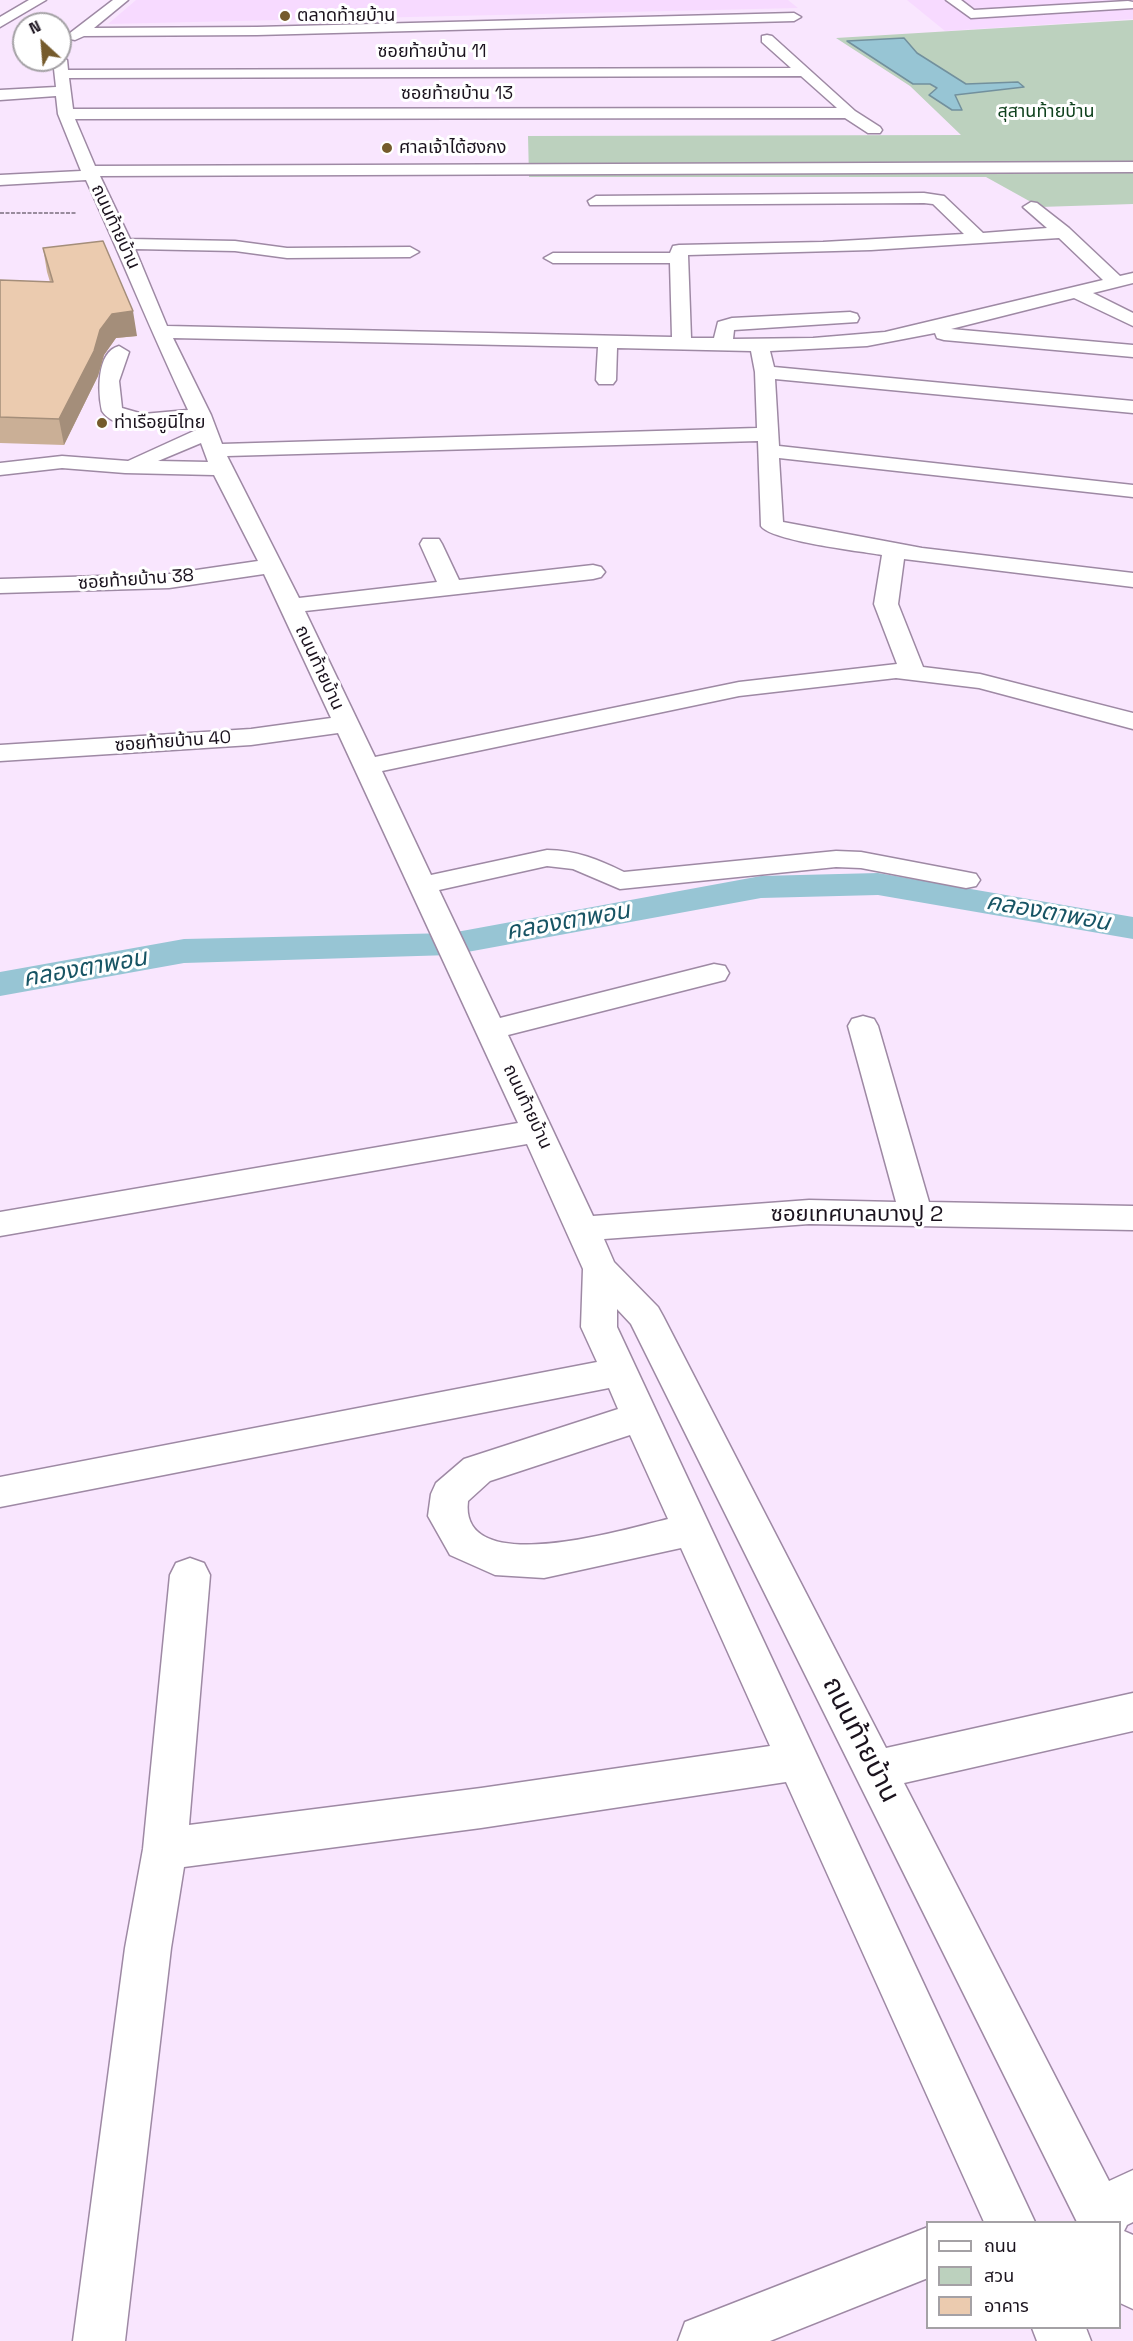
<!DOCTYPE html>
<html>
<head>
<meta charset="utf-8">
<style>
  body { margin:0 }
  #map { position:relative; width:1133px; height:2341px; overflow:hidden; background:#f9e6fe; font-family:"Space Grotesk","Noto Sans Thai",sans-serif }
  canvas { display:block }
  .legend { position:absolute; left:926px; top:2221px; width:195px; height:108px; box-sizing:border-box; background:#fff; border:2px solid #a4a1a5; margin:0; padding:8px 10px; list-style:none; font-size:18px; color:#1b131e }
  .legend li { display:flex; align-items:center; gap:12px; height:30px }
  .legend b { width:30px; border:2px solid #a4a1a5 }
  .north { position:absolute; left:12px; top:12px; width:60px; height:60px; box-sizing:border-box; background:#fff; border:2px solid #a4a1a5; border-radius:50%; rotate:334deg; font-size:16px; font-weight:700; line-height:24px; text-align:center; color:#1b131e }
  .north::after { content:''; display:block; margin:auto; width:21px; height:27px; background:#755b2c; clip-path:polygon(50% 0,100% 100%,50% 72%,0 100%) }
</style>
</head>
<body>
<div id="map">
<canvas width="1133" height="2341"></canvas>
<ul class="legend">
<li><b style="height:8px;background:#fff"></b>ถนน</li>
<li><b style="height:16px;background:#bcd1be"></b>สวน</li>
<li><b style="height:16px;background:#ebcbaf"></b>อาคาร</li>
</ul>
<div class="north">N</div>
</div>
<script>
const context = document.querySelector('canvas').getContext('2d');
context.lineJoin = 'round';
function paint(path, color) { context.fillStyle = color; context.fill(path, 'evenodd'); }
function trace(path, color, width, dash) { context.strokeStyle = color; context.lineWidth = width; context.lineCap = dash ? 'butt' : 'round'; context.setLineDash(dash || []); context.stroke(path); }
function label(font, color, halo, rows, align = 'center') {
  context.font = font + ' "Space Grotesk","Noto Sans Thai",sans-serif'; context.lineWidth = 6; context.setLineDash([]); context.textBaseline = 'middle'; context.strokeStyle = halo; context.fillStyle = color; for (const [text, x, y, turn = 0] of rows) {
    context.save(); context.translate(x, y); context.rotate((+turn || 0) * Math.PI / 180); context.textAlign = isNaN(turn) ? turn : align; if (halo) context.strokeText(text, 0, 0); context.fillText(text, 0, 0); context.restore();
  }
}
paint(new Path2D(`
  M136,0H788L798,8L108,24Z
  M907,0H1133V19L945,31Z`), '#f7daff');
paint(new Path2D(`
  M1133,20V204L1040,207L986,177H529L528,136L961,135L910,86L836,38Z`), '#bcd1be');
const water = new Path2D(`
  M904,38L917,53L966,84L1018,82L1024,87L955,95L962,110H952L929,95L937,88L930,84H913L847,41Z`);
paint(water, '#97c5d4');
trace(water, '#72909d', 1.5);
paint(new Path2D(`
  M878,873L1133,917V939L878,895L761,898L451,955L184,963L0,996V972L184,939L451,933L761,876Z`), '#97c5d4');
const minor = new Path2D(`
  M29,0H46L0,27V17Z
  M113,0H128L94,28L257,27L794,13L801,17L794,21L257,35L84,36L75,40L70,39V33Z
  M946,0H961L974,10L1128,1L1133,2V8L971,18Z
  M767,35L772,36L855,111L880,127L882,130L880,133H868L845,118L75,119L95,166L1133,162V172L100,176L130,239L235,241L287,248L410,247L419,252L410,257L287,258L235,251L135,249L167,326L672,337L670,263H553L544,258L553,253H670L673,246L679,245L823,242L964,234L933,204L924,203L590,205L588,201L596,196L924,193L944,196L983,233L1047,228L1023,207L1031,202L1037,203L1069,228L1120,276L1133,273V283L1093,293L1133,313V326L1074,298L951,329L1133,345V357L944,340L937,338L935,333L867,346L770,351L774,367L1133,401V413L775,379L779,446L1133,485V497L779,458L783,522L922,548L1133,573V587L904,559L898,604L923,667L980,674L1133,713V729L979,688L896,678L739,696L382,771L431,875L547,850C576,850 599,860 624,872L836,851L861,852L966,872L976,874L980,880L976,886L966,888L861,868L836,867L620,889L573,869L547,866L439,890L500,1018L714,964L725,966L729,973L725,980L508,1035L593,1216L809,1200L896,1202L848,1026L852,1019L863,1016L874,1019L878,1026L929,1202L1133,1206V1230L809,1224L604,1239L614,1262L658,1307L663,1316L886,1748L1133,1693V1731L904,1783L1109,2181L1133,2170V2222L1127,2225L1124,2231L1133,2235V2309L1120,2303V2222H1077L631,1324L617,1309V1327L1035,2222H984L786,1782L481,1828L184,1867L171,1948L125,2341H73L125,1948L143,1849L170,1575L176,1563L190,1558L204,1563L210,1575L189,1825L481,1788L770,1746L681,1548L544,1578L495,1575L450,1555L428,1516L431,1494L436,1483L464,1459L618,1409L609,1388L0,1507V1477L597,1362L581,1327L583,1269L527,1144L0,1236V1212L518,1123L338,733L251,745L0,761V745L251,729L331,718L264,574L169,588L0,593V579L169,574L258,561L214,475L125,473L62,468L0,475V463L62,456L128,461L196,430L193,422C169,425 118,435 102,411C98,393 96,352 119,346L129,352L119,381L122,408L143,414L188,410C152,334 121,257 86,180L0,185V175L81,171L58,114L56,96L0,100V90L56,87L53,60H60V56L67,60L68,70L791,68L762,42V36ZM801,76L837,108L73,109L69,78ZM1059,238L1103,280L885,332L813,338L733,339L734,330L857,322L859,318L857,314L850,312L732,318L718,322L714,338H691L688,255L871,250ZM173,338L598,347L596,380L599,384H613L616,380L617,348L751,351L755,372L757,428L222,444L211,415ZM758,441L761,526C771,541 860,551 882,555L874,604L897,664L739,682L375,757L305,611L593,579L601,577L605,572L601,567L593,565L459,580L442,544L439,539H423L420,544L437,582L299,598L227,456ZM201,443L208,462L158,461ZM630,1435L668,1519C629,1528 458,1581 468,1501L490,1481Z
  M928,2227V2278L770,2341H678L685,2322Z
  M1032,2328H1086L1091,2341H1037Z`);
trace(minor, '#9e89a4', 3);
trace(new Path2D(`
  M0,213H77`), '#998b9d', 2, [4, 1.5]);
paint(minor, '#fff');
paint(new Path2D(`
  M43,248L137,336L116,338L104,355L98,376L64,445L0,443V280L50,282L47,272Z`), '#caaf96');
paint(new Path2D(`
  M133,311L137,336L116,338L104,355L98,376L64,445L59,419L100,330L112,314Z`), '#a48e7a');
const building = new Path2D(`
  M103,241L133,311L112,314L100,330L94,351L59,419L0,417V280L53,282L43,248Z`);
paint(building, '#ebcbaf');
trace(building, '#a48e7a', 1.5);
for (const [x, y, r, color] of [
  [285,16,6,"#755b2c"],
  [387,148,6,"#755b2c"],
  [102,423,6,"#755b2c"]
]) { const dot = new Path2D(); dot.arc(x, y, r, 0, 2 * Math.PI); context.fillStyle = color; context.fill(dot); trace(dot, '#fff', 2); }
label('18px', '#1b131e', '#fff', [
  ["ตลาดท้ายบ้าน",297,16],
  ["ศาลเจ้าไต้ฮงกง",399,148],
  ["ท่าเรือยูนิไทย",114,423]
], 'left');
label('18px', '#1b131e', '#fff', [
  ["ซอยท้ายบ้าน 11",432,52],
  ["ซอยท้ายบ้าน 13",457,94],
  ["ถนนท้ายบ้าน",115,227,65],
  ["ซอยท้ายบ้าน 38",136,580,-4],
  ["ถนนท้ายบ้าน",319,668,65],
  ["ซอยท้ายบ้าน 40",173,742,-4],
  ["ถนนท้ายบ้าน",527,1107,65]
]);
label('18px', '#10421e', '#fff', [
  ["สุสานท้ายบ้าน",1046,112]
]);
label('22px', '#1b131e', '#fff', [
  ["ซอยเทศบาลบางปู 2",857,1215]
]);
label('italic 24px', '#175464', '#fff', [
  ["คลองตาพอน",1048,913,10],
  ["คลองตาพอน",568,922,-10],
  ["คลองตาพอน",85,969,-10]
]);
label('27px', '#1b131e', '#fff', [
  ["ถนนท้ายบ้าน",860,1740,63]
]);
</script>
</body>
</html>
